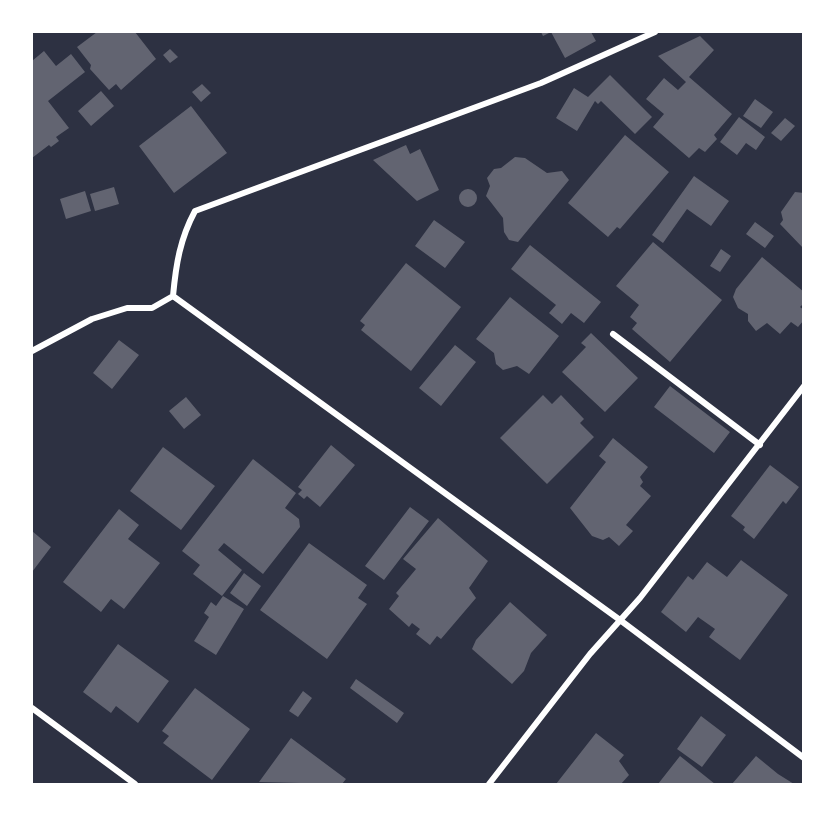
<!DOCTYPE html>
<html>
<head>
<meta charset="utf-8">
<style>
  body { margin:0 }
  #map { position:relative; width:835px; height:816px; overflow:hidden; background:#2d3142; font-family:Merriweather,serif }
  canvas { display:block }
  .frame { position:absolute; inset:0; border:33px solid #fff; pointer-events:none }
</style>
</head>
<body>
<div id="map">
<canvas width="835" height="816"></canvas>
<div class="frame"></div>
</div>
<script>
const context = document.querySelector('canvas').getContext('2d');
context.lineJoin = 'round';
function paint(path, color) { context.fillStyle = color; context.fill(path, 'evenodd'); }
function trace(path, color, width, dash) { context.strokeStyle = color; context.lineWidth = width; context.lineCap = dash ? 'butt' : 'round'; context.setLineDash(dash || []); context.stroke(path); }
paint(new Path2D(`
  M97,32H135L156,59L121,90L116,84L109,90L90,69L91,65L77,47Z
  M541,32H591L596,41L565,58L551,32L543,36Z
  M700,36L714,50L689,77L732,114L714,135L717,139L705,152L699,148L689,158L653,127L664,114L646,99L664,78L678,90L686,82L658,56Z
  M170,49L178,57L170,63L163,55Z
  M44,51L56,66L71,54L85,72L48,101L69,128L56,137L59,141L51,147L49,145L32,158V61Z
  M610,75L652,117L635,134L601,101L598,104L595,101L577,131L556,118L574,88L588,97Z
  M202,84L211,93L201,102L192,92Z
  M101,91L114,106L91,126L78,111Z
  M755,99L773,112L761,128L743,116Z
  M191,106L227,153L174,193L139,146Z
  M739,117L765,137L756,150L746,143L737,155L720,142Z
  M785,118L795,126L781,141L771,133Z
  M625,135L669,172L620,229L617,227L608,237L568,203Z
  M406,145L410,154L420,149L439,190L417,201L373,160Z
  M515,157L525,158L547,173L562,171L569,180L518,242L509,240L504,232L503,218L486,196L490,186L487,178L494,169L501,168Z
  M694,176L729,201L711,226L687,209L663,243L652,235Z
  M114,187L119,204L95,211L90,194Z
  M459 198a9 9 0 1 1 18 0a9 9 0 1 1-18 0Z
  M85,191L91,211L66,219L60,199Z
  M795,192L804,193V249L780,224L783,220L781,212Z
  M434,220L465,242L445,268L415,246Z
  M755,222L774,236L765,248L746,234Z
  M653,242L722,300L670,362L632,329L637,323L630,317L639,305L616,286Z
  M530,245L601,302L584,323L571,313L562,324L549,313L556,305L511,269Z
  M721,249L731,256L720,272L710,266Z
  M762,257L804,292V303L800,307L804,310V320L798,327L791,322L780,334L767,323L756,331L748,321V314L738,308L733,297L736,289Z
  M406,263L461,307L411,371L361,330L365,325L360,321Z
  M510,297L559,336L529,374L517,366L503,370L496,364L494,353L476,339Z
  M591,333L638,378L605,412L562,372L586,347L581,343Z
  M119,340L139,355L112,389L93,373Z
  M455,345L476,362L441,406L419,388Z
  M670,386L730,432L714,453L654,407Z
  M543,395L552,404L561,395L584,419L580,423L594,437L547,484L500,438Z
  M186,397L201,415L184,429L169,411Z
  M613,438L648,467L640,477L643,482L640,486L651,496L626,525L633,531L619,546L609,537L603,540L592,536L570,508L606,462L599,456Z
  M331,445L355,465L320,507L307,496L304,499L298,494L302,490L298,487Z
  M163,447L215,486L181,530L130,491Z
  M253,459L296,493L285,508L299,519L300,527L263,574L224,543L218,550L242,570L222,596L193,574L200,565L182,551Z
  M770,465L799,487L786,504L783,501L754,539L743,530L745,527L731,516Z
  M410,507L429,521L384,580L365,566Z
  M119,509L139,525L128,539L160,563L124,609L111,599L101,612L63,582Z
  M438,518L488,561L469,588L476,598L441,639L437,636L430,645L416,634L420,629L412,623L409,627L389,609L399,596L396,593L416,569L403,559Z
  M32,531L51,547L32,572Z
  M309,543L367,585L358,598L367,604L327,659L260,610Z
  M741,560L788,595L740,660L709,637L715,629L698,617L686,632L661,612L688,576L693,580L707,562L727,577Z
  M244,573L261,586L247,606L230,593Z
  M223,596L244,609L216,655L194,641L209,617L204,613L211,602L216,606Z
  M510,602L547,635L531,653L524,671L512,684L472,649L476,640Z
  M118,644L169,681L138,723L116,706L111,713L83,692Z
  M356,679L404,713L397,723L350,688Z
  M195,688L250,729L212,780L163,743L169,736L162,731Z
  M303,691L312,698L298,717L289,711Z
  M701,716L726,735L702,767L677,749Z
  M596,733L624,755L619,761L629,775L621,784H556Z
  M291,738L346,779L342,784L259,782Z
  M680,756L715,784H658Z
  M756,756L778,774L794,784H732Z`), '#626471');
trace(new Path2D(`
  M173,296L620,620L804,758
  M173,296C176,264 180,239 195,211L541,83L655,32
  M613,334L760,445
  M32,351L92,319L127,308H152L173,296
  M32,708L135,784
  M489,784L590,654L640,598L804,386`), '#fff', 6);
</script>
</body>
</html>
